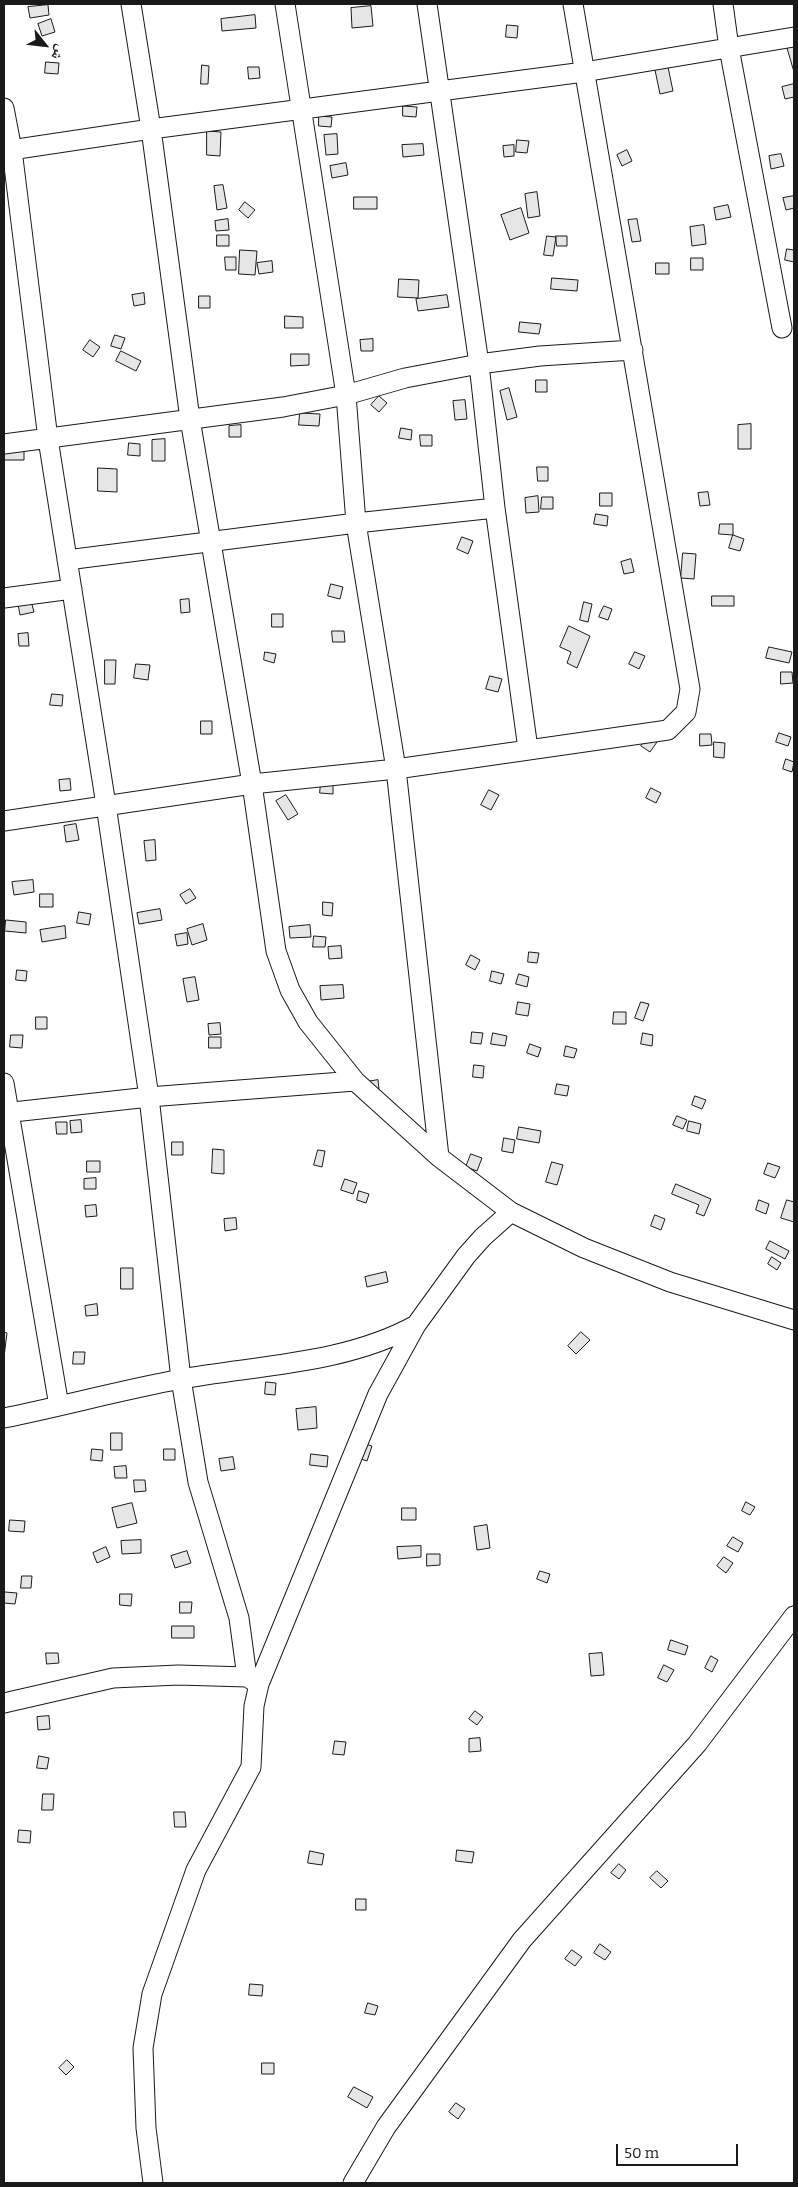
<!DOCTYPE html>
<html>
<head>
<meta charset="utf-8">
<style>
  body { margin:0 }
  #map { position:relative; width:798px; height:2187px; overflow:hidden; background:#fff; font-family:Bitter,"Noto Naskh Arabic",serif }
  canvas { display:block }
  .frame { position:absolute; inset:0; border:5px solid #1a1a1a; pointer-events:none }
  .north { position:absolute; left:20px; top:20px; width:50px; height:50px; -webkit-text-stroke:4px #fff; paint-order:stroke; rotate:119deg; font-size:14px; font-weight:700; line-height:20px; text-align:center; color:#1a1a1a }
  .north::after { content:''; display:block; margin:auto; width:18px; height:22px; background:#1a1a1a; clip-path:polygon(50% 0,100% 100%,50% 72%,0 100%) }
  .scale { position:absolute; left:616px; top:2144px; width:122px; height:22px; box-sizing:border-box; border:2px solid #1a1a1a; border-top:0; padding-left:6px; font-size:15px; line-height:18px; white-space:nowrap; color:#1a1a1a; -webkit-text-stroke:4px #fff; paint-order:stroke }
</style>
</head>
<body>
<div id="map">
<canvas width="798" height="2187"></canvas>
<div class="frame"></div>
<div class="north">ش</div>
<div class="scale">50 m</div>
</div>
<script>
const context = document.querySelector('canvas').getContext('2d');
context.lineJoin = 'round';
function paint(path, color) { context.fillStyle = color; context.fill(path, 'evenodd'); }
function trace(path, color, width, dash) { context.strokeStyle = color; context.lineWidth = width; context.lineCap = dash ? 'butt' : 'round'; context.setLineDash(dash || []); context.stroke(path); }
const building = new Path2D(`
  M48,5L49,15L30,18L28,7Z
  M371,6L373,26L352,28L351,8Z
  M255,15L256,28L222,31L221,19Z
  M51,19L55,32L42,36L38,24Z
  M507,25L518,26L517,38L506,37Z
  M794,46V72L787,48Z
  M46,62L59,63L58,74L45,73Z
  M202,65L209,66L208,84H201Z
  M248,67H259L260,78L249,79Z
  M668,67L673,91L660,94L655,70Z
  M794,84V97L785,99L782,87Z
  M403,106L417,107L416,117L403,116Z
  M319,116L332,117L331,127L319,126Z
  M207,131L221,132L220,156L207,155Z
  M337,134L338,154L326,155L324,135Z
  M517,140L529,141L527,153L516,152Z
  M423,144L424,155L403,157L402,145Z
  M514,145V156L504,157L503,146Z
  M627,150L632,161L622,166L617,155Z
  M781,154L784,166L771,169L769,156Z
  M346,163L348,175L332,178L330,166Z
  M223,185L227,208L217,210L214,186Z
  M537,192L540,216L528,218L525,194Z
  M794,196V208L786,210L783,198Z
  M354,197H377V209H354Z
  M245,202L255,210L248,218L239,210Z
  M728,205L731,217L716,220L714,208Z
  M521,208L529,233L510,240L501,215Z
  M228,219L229,230L216,231L215,221Z
  M637,219L641,241L632,242L628,220Z
  M704,225L706,244L692,246L690,227Z
  M217,235H229V246H217Z
  M547,236L556,237L553,256L544,255Z
  M556,236H567V246H557Z
  M787,249L794,250V262L785,260Z
  M240,250L257,251L255,275L239,274Z
  M225,257H236V270H226Z
  M691,258H703V270H691Z
  M272,261L273,272L259,274L257,263Z
  M656,263H669V274H656Z
  M552,278L578,280L577,291L551,289Z
  M399,279L419,280L418,298L398,297Z
  M144,293L145,304L134,306L132,295Z
  M447,295L449,307L418,311L416,299Z
  M199,296H210V308H199Z
  M285,316L303,317V328H285Z
  M520,322L541,324L539,334L519,332Z
  M115,335L125,338L121,349L111,346Z
  M373,339V351H361L360,340Z
  M90,340L100,347L93,357L83,350Z
  M121,351L141,361L136,371L116,361Z
  M291,354H309V365L291,366Z
  M536,380H547V392H536Z
  M509,388L517,417L507,420L500,391Z
  M379,396L387,403L379,412L371,405Z
  M465,400L467,419L455,420L453,401Z
  M300,413L320,414L319,426L299,425Z
  M751,424V449H738V425Z
  M241,425V437H229V426Z
  M401,428L412,430L411,440L399,438Z
  M420,435H432V446H421Z
  M165,439V461H152V440Z
  M129,443L140,444V456L128,455Z
  M24,448V460H4V449Z
  M537,467H548V481H538Z
  M98,468L117,469V492L98,491Z
  M708,492L710,505L700,506L698,493Z
  M600,493H612V506H600Z
  M538,496L539,512L526,513L525,498Z
  M542,497H553V509H541Z
  M596,514L608,516L607,526L594,524Z
  M720,524H733V535L719,534Z
  M733,535L744,539L740,551L729,548Z
  M462,537L473,541L468,554L457,549Z
  M683,553L696,554L694,579L681,578Z
  M631,559L634,572L624,574L621,562Z
  M331,584L343,587L340,599L328,596Z
  M712,596H734V606H712Z
  M189,599L190,612L181,613L180,600Z
  M31,601L34,612L20,615L18,604Z
  M584,602L592,604L588,622L580,620Z
  M604,606L612,609L608,620L599,617Z
  M272,614H283V627H272Z
  M569,626L590,636L577,668L567,663L571,652L560,647Z
  M332,631H344L345,642H333Z
  M28,633L29,646H19L18,634Z
  M769,647L792,652L789,663L766,658Z
  M265,652L276,654L274,663L264,660Z
  M635,652L645,656L639,669L629,664Z
  M105,660H116L115,684H105Z
  M136,664L150,665L148,680L134,678Z
  M781,672H792L793,683L781,684Z
  M490,676L502,679L498,692L486,689Z
  M52,694L63,695L62,706L50,705Z
  M201,721H212V734H201Z
  M779,733L791,737L788,746L776,742Z
  M700,734H711L712,745L700,746Z
  M648,736L657,742L650,752L641,746Z
  M714,742L725,743L724,758L714,757Z
  M786,759L794,762L792,772L783,769Z
  M70,779L71,790L60,791L59,780Z
  M321,783L333,784V794L320,793Z
  M651,788L661,793L656,803L646,798Z
  M489,790L499,795L491,810L481,805Z
  M286,795L298,814L288,820L276,801Z
  M76,824L79,840L66,842L64,826Z
  M155,840L156,860L146,861L144,841Z
  M33,880L34,892L14,895L12,882Z
  M190,889L196,898L186,904L180,895Z
  M40,894H53V907H40Z
  M323,902L333,903L332,916L323,915Z
  M160,909L162,920L139,924L137,913Z
  M79,912L91,914L89,925L77,923Z
  M6,920L26,922V933L5,931Z
  M203,924L207,940L192,945L187,929Z
  M310,925L311,937L290,938L289,927Z
  M65,926L66,938L42,942L40,930Z
  M187,933L188,944L177,946L175,935Z
  M314,936L326,937L325,947H313Z
  M341,946L342,958L329,959L328,947Z
  M529,952L539,953L537,963L528,962Z
  M471,955L480,960L475,970L466,965Z
  M17,970L27,971L26,981L16,980Z
  M492,971L504,974L501,984L490,981Z
  M519,974L529,977L527,987L516,984Z
  M195,977L199,1000L187,1002L183,979Z
  M343,985L344,998L321,1000L320,986Z
  M518,1002L530,1004L528,1016L516,1014Z
  M641,1002L649,1004L643,1021L635,1018Z
  M614,1012H626V1024H613Z
  M36,1017H47V1029H36Z
  M220,1023L221,1034L209,1035L208,1024Z
  M472,1032L483,1033L481,1044L471,1043Z
  M493,1033L507,1036L505,1046L491,1044Z
  M643,1033L653,1035L652,1046L641,1044Z
  M11,1035H23L22,1048L10,1047Z
  M209,1037H221V1048H209Z
  M530,1044L541,1048L538,1057L527,1053Z
  M566,1046L577,1049L574,1058L564,1056Z
  M474,1065L484,1066L483,1078L473,1077Z
  M378,1080L380,1099L366,1082Z
  M557,1084L569,1086L567,1096L555,1094Z
  M695,1096L706,1100L702,1109L692,1105Z
  M677,1116L687,1120L683,1129L673,1125Z
  M81,1120L82,1132L71,1133L70,1121Z
  M689,1121L701,1124L699,1134L687,1131Z
  M56,1122H67V1134H57Z
  M519,1127L541,1131L539,1143L517,1139Z
  M504,1138L515,1140L513,1153L502,1151Z
  M172,1142H183V1155H172Z
  M213,1149L224,1150V1174L212,1173Z
  M318,1150L325,1151L322,1167L314,1165Z
  M471,1154L482,1158L477,1171L466,1167Z
  M87,1161H100V1172H87Z
  M552,1162L563,1165L557,1185L546,1182Z
  M768,1163L780,1167L775,1178L764,1174Z
  M96,1178V1189H84V1179Z
  M345,1179L357,1183L353,1194L341,1190Z
  M676,1184L711,1199L704,1216L696,1213L699,1205L672,1194Z
  M359,1191L369,1194L366,1203L357,1200Z
  M759,1200L769,1204L766,1214L756,1210Z
  M787,1200L794,1202V1222L781,1218Z
  M96,1205L97,1216L86,1217L85,1206Z
  M655,1215L665,1219L661,1230L651,1226Z
  M236,1218L237,1229L225,1231L224,1219Z
  M770,1241L789,1251L785,1259L766,1249Z
  M772,1257L781,1263L777,1270L768,1264Z
  M121,1268H133V1289H121Z
  M386,1272L388,1282L367,1287L365,1277Z
  M97,1304L98,1315L86,1316L85,1306Z
  M4,1332L7,1333L4,1357Z
  M581,1332L590,1340L576,1354L568,1346Z
  M74,1352H85L84,1364H73Z
  M266,1382L276,1383L275,1395L265,1394Z
  M316,1407L317,1428L298,1430L296,1409Z
  M111,1433H122V1450H111Z
  M362,1443L372,1446L367,1461L358,1458Z
  M92,1449L103,1450L102,1461L91,1460Z
  M164,1449H175V1460H164Z
  M311,1454L328,1456L327,1467L310,1465Z
  M233,1457L235,1469L221,1471L219,1459Z
  M126,1466L127,1478H115L114,1467Z
  M134,1480H145L146,1491L135,1492Z
  M746,1502L755,1507L750,1515L742,1511Z
  M132,1503L137,1523L117,1528L112,1508Z
  M402,1508H416V1520H402Z
  M10,1520L25,1521L24,1532L9,1531Z
  M487,1525L490,1548L477,1550L474,1527Z
  M733,1537L743,1543L738,1552L727,1546Z
  M141,1540V1553L122,1554L121,1541Z
  M421,1546V1557L398,1559L397,1547Z
  M106,1547L110,1557L97,1563L93,1553Z
  M187,1551L191,1563L175,1568L171,1556Z
  M427,1554H440V1565L427,1566Z
  M724,1557L733,1563L726,1573L717,1566Z
  M540,1571L550,1574L547,1583L537,1579Z
  M22,1576H32L31,1588H21Z
  M5,1592L17,1593L15,1604L4,1603Z
  M120,1594H132L131,1606L120,1605Z
  M180,1602H192L191,1613H180Z
  M172,1626H194V1638H172Z
  M671,1640L688,1646L685,1655L668,1650Z
  M46,1653H58L59,1663L47,1664Z
  M602,1653L604,1675L591,1676L589,1654Z
  M711,1656L718,1660L712,1672L705,1668Z
  M664,1665L674,1670L667,1682L658,1678Z
  M475,1711L483,1717L477,1725L469,1719Z
  M49,1716L50,1729L38,1730L37,1717Z
  M480,1738L481,1751L469,1752V1739Z
  M335,1741L346,1742L344,1755L333,1754Z
  M39,1756L49,1758L47,1769L37,1768Z
  M43,1794H54L53,1810H42Z
  M174,1812H185L186,1827H175Z
  M19,1830L31,1831L30,1843L18,1842Z
  M457,1850L474,1852L472,1863L456,1861Z
  M310,1851L324,1854L322,1865L308,1863Z
  M619,1864L626,1870L619,1879L611,1873Z
  M657,1871L668,1881L661,1888L650,1878Z
  M356,1899H366V1910H356Z
  M600,1944L611,1952L605,1960L594,1953Z
  M572,1950L582,1957L575,1966L565,1959Z
  M250,1984L263,1985L262,1996L249,1995Z
  M368,2003L378,2006L375,2015L365,2013Z
  M67,2060L74,2067L66,2075L59,2068Z
  M262,2063H274V2074H262Z
  M354,2087L373,2097L367,2108L348,2097Z
  M456,2103L465,2109L458,2119L449,2112Z`);
paint(building, '#e6e6e6');
trace(building, '#1a1a1a', 1);
const minor = new Path2D(`
  M131,4L151,129L190,419L252,784L276,951L290,990L308,1022L355,1081L439,1157L511,1212L584,1248L670,1282L794,1320
  M285,4L346,395L356,523L396,769L439,1157
  M427,4L479,364L495,508L528,749
  M723,4L729,48L782,328
  M4,108L12,150L48,439L106,805L149,1097L181,1379L198,1482L239,1618L247,1677
  M4,151L151,129L584,72L794,37
  M4,444L283,407L346,395L405,378L479,364L540,356L633,350
  M67,560L356,523L495,508
  M4,598L72,589
  M4,821L252,784L396,769L668,730L686,712L690,689L573,4
  M4,1083L59,1406
  M4,1113L149,1097L355,1081
  M4,1418C63,1406 122,1390 181,1379C259,1365 345,1364 416,1325
  M4,1703L113,1678L178,1675L247,1677L257,1683
  M153,2183L146,2128L143,2048L152,1994L196,1870L251,1767L254,1706L259,1684L378,1394L416,1325L466,1256L483,1237L511,1212
  M353,2183L386,2127L522,1940L697,1744L794,1616`);
trace(minor, '#1a1a1a', 21);
trace(minor, '#fff', 19);
</script>
</body>
</html>
